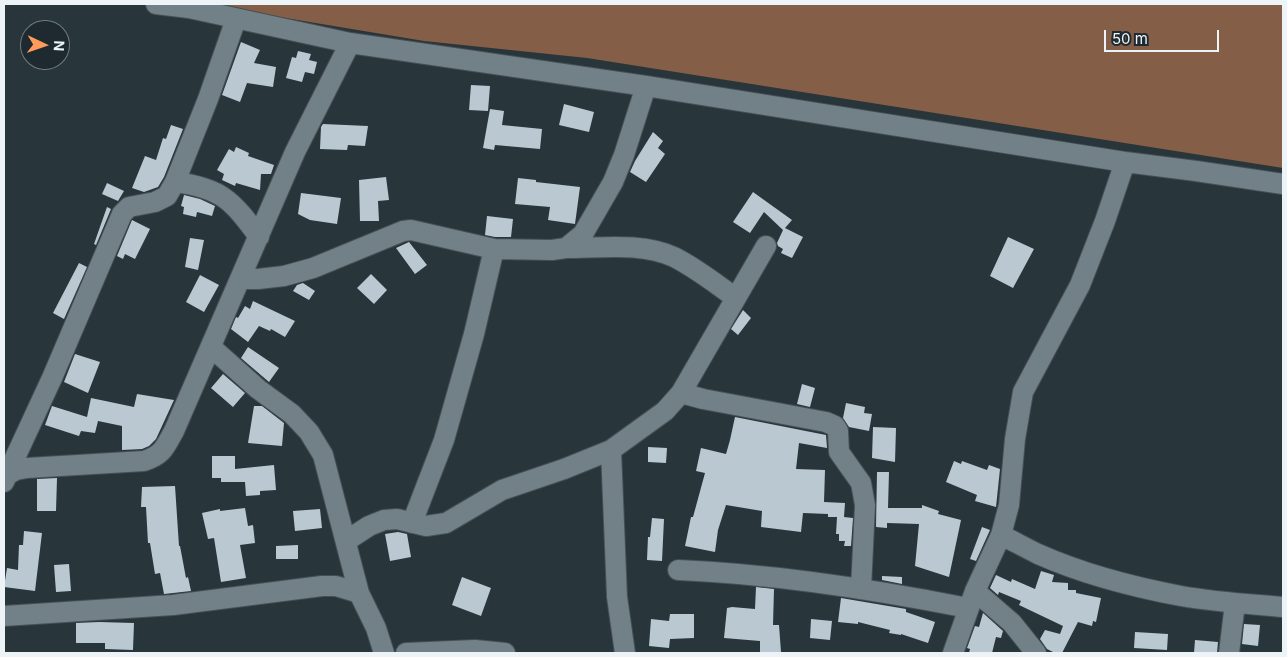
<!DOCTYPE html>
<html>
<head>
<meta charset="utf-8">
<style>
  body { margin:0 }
  #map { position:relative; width:1287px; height:657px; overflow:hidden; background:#28353a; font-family:Inter,sans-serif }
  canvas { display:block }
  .frame { position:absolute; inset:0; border:5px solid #ecf4f8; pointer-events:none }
  .north { position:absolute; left:20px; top:20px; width:50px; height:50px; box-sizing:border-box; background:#1e2a30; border:1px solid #707b80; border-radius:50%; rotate:93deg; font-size:14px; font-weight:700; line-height:20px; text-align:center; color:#ecf4f8 }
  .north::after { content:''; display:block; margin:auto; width:18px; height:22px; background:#ff9b5a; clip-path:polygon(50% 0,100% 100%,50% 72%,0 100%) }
  .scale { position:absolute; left:1104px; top:30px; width:115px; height:22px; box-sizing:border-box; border:2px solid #ecf4f8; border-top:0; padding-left:6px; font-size:15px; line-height:18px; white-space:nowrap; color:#ecf4f8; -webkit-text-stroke:4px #1e2a30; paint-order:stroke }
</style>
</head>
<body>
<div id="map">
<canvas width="1287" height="657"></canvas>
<div class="frame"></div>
<div class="north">N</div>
<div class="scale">50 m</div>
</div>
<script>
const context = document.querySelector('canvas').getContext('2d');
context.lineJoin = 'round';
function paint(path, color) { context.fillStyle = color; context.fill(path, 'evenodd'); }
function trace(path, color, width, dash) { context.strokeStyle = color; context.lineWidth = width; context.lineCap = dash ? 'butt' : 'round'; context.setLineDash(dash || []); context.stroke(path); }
paint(new Path2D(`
  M201,4H1283V168L587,58L424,41Z`), '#845e47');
paint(new Path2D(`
  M241,42L260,50L254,63L276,67L273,87L247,83L240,102L222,95Z
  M298,51L311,54L309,60L317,62L314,74L305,72L302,82L286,78L292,57L296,58Z
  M471,85L490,86L488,111L469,110Z
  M564,104L594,112L589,132L559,125Z
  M490,109L504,111L502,125L542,129L540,149L495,145L494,150L483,148Z
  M323,124L368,126L365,146L348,145L347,150L320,149L321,127Z
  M171,125L183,129L164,177L158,187L144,192L132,188L145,156L156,160L163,138L166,139Z
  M653,132L663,141L658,148L665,154L646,182L630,172L635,161Z
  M236,147L249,153L248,156L274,165L271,174H261L260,190L236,183L235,186L222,180L224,174L217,170L229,149L234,152Z
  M386,177L389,200L378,201L379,221H360L359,180Z
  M518,178L536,180V182L580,187L575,224L548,220L550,207L515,204Z
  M107,183L124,191L118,201L102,194Z
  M753,192L792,220L785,228L803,237L792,258L781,253L783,249L778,246L777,243L783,230L764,212L750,233L733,222Z
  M301,193L341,198L337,224L310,220L298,214Z
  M184,195L200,199L215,206L212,216L197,212L196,217L183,214L184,207L181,206Z
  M107,207L111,209L96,245L94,244Z
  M487,216L513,219L511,237H495L485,235Z
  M132,220L150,229L135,259L125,254L123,259L117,256Z
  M1008,237L1034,249L1013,288L990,276Z
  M190,238L204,240L198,270L185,267Z
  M409,242L427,265L415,274L396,248Z
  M79,263L87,267L64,319L53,313Z
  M371,274L387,290L374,304L357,288Z
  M200,275L219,285L204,312L186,302Z
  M303,283L315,291L309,300L293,291L297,285Z
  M253,301L295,321L285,337L271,329L270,331L259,326L248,342L231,329L236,317L238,318L245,306L250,309Z
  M743,310L751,318L738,335L731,329Z
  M248,347L279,368L269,382L241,358Z
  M75,354L100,362L88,393L64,382Z
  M223,374L245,393L233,407L211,388Z
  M802,384L815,388L810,407L797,404Z
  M137,394L174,400L156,439L149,446L142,449L122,450V426L98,421L95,433L81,431L79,436L45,425L52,406L87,417L91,398L134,407Z
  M846,403L865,407L864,413L872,414L869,431L849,427L843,418Z
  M254,406H262L284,423L282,446L248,443Z
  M735,417L826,435L827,448L799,443L796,469L825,470L824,502L845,503L844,517L853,518L851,546H844L845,541H839V534H836L837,517H828V514L803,513L801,532L761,527L762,511L726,505L718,530L715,552L685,546L691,517H693L705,473L696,471L701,448L726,454L730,440Z
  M873,427L896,428L895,462L872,458Z
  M648,447L667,448L666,463L648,462Z
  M212,456H235V469L274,465L276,490L260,491V495L246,496L245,482H221V478H212Z
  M954,461L961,464L962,461L987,470L989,465L1000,469L996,507L975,501L977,495L946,482Z
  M877,472H889L888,508H922V505L939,511L938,514L961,520L949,577L915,566L919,524L887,523V528L876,527Z
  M57,478L56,511H37V479Z
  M175,486L179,546H180L186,578L188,577L191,591L164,594L160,573L155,574L150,543H148L146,507H141L142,487Z
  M245,508L248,526L253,525L255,543L240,545L246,578L221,582L214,538L208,539L202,513L220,509V511Z
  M320,509L322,528L295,531L293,511Z
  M652,518L664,519L662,561L647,560L648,537H650Z
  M982,527L990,530L976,561L970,559Z
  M24,531L42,533L35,591L4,587L7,568L18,570L19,545H23Z
  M398,532L407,534L411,557L390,561L385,534Z
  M298,545V559H276V546Z
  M69,564L71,591L56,592L54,565Z
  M1041,571L1054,575L1052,582L1068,583V590H1076V593L1101,598L1096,622L1093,621L1092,626L1078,622L1062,653H1055L1047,649L1040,639L1045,630L1060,634L1063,626L1019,605L1021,601L999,592L998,595L990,588L996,575L1011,582L1012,579L1035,589Z
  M882,576L902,577V584L882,580Z
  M462,577L491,588L481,616L452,605Z
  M756,587L774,589L773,625H779L781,652L760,653V641L724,638L727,608L732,607L755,609Z
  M841,598L906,609V612L935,622L928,643L901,634V635L889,633L890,630L858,622V624L838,622Z
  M983,613L1003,631L1001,638L996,637L992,653H969L970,649L967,648L975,626L979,627Z
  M670,614H694V638L670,639L669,648L649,646L651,619L669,621Z
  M811,619L832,621L830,640L810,638Z
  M99,622L134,623L133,650L105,649V643H76V623Z
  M1244,624L1260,625L1258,646L1242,644Z
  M1135,632L1168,634L1167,650L1134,648Z
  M1195,640L1218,642L1217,653H1194Z`), '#bac9d1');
const minor = new Path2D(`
  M156,4L189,8L350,43L646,86L1125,162L1196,171L1283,184
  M175,182C221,188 232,200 259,237
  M566,248C601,248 642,242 674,257C696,268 716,284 736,298
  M241,279H258L284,276L313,268L403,231L411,230L494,249L552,250L566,248L583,234L613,182L624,155L646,86
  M211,347L258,389L292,414L309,432L323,455L359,593L376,628L384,653
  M681,393L703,399L826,422L835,426L838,431L839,452L861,483L865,505L861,589
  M611,450L617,597L625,653
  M7,475L52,378L122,214L129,207L155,202L167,196L175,182L208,99L236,19
  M4,482L7,475L16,470L27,468L144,461C163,455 165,447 174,431L295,152L350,43
  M412,523L444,440L474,334L494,249
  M1001,535C1013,541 1026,548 1038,554C1083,574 1133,587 1181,596C1215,602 1249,604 1283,607
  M346,541L369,526L384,520L397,519L426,526L446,523L502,490L564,469L611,450L665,411L681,393L766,246
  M678,570C775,574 872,589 968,608
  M975,591L1012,623L1036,653
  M4,616L173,605L322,586H336L359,593
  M406,653L475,650L505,653
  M953,653L975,591L1001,535L1009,505L1015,439L1023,392L1080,285L1105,221L1125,162
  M1229,653L1235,603`);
trace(minor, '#455055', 22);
trace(minor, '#728087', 20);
</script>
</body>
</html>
